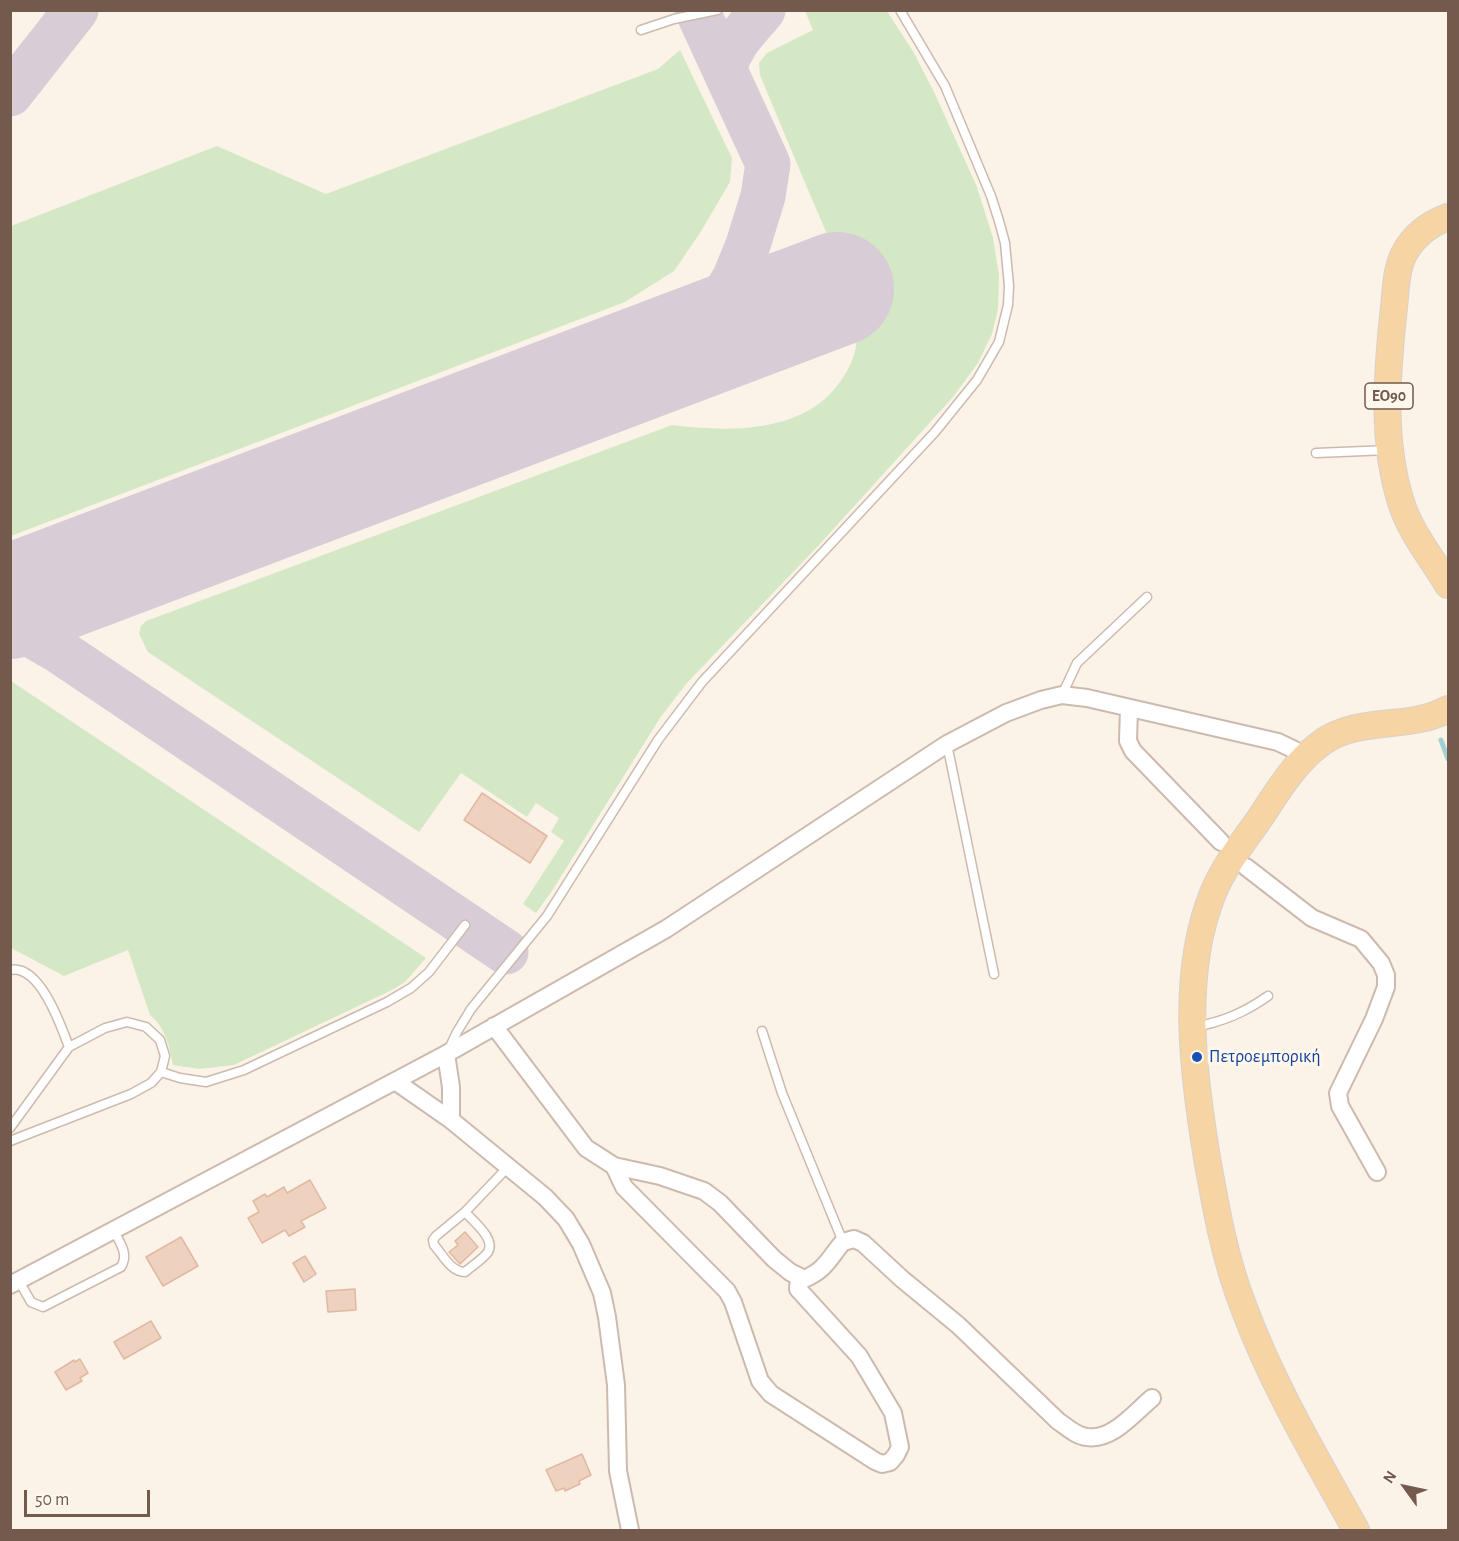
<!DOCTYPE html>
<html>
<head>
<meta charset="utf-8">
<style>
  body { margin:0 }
  #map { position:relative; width:1459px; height:1541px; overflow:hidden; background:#fbf3e7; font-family:"Alegreya Sans",sans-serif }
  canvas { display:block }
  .frame { position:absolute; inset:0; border:12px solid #74594d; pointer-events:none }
  .north { position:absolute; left:1375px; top:1457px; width:60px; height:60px; -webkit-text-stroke:4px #fef7ed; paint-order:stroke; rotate:303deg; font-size:16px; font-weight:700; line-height:24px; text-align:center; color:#74594d }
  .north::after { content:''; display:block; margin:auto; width:21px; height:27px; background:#74594d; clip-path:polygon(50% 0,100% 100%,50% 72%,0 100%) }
  .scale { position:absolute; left:24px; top:1490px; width:126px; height:27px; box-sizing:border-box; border:3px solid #74594d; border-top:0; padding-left:8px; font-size:18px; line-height:21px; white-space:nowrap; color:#74594d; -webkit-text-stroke:4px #fef7ed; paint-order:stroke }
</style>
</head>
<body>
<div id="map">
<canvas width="1459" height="1541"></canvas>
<div class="frame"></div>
<div class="north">N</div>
<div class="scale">50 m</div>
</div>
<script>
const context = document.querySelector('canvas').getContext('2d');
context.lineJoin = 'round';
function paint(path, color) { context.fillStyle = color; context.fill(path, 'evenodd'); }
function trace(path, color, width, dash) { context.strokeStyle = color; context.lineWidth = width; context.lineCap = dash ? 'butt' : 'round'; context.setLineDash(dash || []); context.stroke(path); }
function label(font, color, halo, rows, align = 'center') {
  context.font = font + ' "Alegreya Sans",sans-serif'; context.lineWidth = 6; context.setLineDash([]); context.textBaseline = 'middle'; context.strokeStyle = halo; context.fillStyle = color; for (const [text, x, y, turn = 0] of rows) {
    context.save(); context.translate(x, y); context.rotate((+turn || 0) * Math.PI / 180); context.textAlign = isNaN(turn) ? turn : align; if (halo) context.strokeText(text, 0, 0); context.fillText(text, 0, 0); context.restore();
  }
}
paint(new Path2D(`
  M805,11H887L914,53L935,94L977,187L993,238L999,275L998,309L992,334L978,363L953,397L819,545L686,684L660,718L552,891L536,913L523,904L564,841L551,832L559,818L536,803L527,817L461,773L419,832L148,652L139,634L141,626L146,621L672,425C728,432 804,434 840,382C853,364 858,348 857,326C857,318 853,308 850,300C842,275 834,251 824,227C802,176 781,126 760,75L759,63L767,53L813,30Z
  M680,50L732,158L730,182L700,233L674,271L625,302L11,536V226L217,146L326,194L658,69Z
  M11,681L426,958L405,982L394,989L234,1065L199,1069L173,1065C169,1045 166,1029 150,1015L128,950L64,976L11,948Z`), '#d5e8c6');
trace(new Path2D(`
  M1441,740L1448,759`), '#a3cfd5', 5);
trace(new Path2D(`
  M724,69C732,42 746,31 763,10
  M10,94L76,10
  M681,348L703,328L714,313L735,277L748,245L763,196L768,164L697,10
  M10,627L33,636L59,651L506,952`), '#d8ccd6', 45);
trace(new Path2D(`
  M10,602L837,289`), '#d8ccd6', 114);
const building = new Path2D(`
  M482,793L547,836L530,863L464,820Z
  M310,1180L326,1208L301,1221L305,1227L289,1236L285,1230L262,1243L248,1218L259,1212L253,1201L265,1194L267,1197L284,1187L287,1193Z
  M465,1232L478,1247L460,1264L449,1252L458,1245L455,1241Z
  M181,1237L198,1266L163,1286L146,1257Z
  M305,1256L316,1274L304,1282L293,1263Z
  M355,1289L356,1310L328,1312L326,1291Z
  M151,1321L161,1338L124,1359L114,1342Z
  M80,1359L88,1373L80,1378L82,1381L66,1390L55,1372L74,1360L75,1362Z
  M582,1454L591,1475L579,1481L580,1484L565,1491L564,1488L556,1491L546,1470Z`);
paint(building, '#efd1c0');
trace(building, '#e1b8a2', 1.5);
const lane = new Path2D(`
  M641,30L674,19L717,10
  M1316,453L1389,450
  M1062,695L1077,663L1147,597
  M947,744L994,974
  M10,970C40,964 61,1026 69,1047
  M1194,1027C1222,1022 1244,1013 1268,996
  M762,1031L782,1093L843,1242
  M448,1051L457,1032L471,1009L547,916L658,740L702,682L935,432L977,380L999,342L1008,305L1009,286L1005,243L999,221L991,196L945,86L900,10
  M161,1072L180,1078L206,1082L244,1070L387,1002L411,988L429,972L465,925
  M10,1128L69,1047L105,1028L127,1022L146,1027L160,1040L165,1056L161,1072L151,1083L131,1094L10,1141
  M465,1212C473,1221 496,1239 488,1252C483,1259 472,1266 465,1272C451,1272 443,1255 434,1245L433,1240L436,1236L465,1212L508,1167
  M19,1281L31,1302L43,1307L121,1267C129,1254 120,1243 114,1231`);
const street = new Path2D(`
  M1129,708L1128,741L1133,751L1221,842
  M1246,867L1312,918L1361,939L1381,963L1386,975V987L1374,1019L1338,1093L1340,1106L1377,1172
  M494,1026L586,1148L614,1166L660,1176L704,1191L720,1203L774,1259L790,1272L804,1279C826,1270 829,1258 843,1242L854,1239L863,1243L902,1279L958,1325L1058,1421C1067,1427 1076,1436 1087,1437C1112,1441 1134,1413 1152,1398
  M446,1054L451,1087V1120
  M395,1081L451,1120L545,1197L566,1219L581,1244L602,1293L607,1317L616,1385L618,1471L630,1530
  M614,1166L624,1187L727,1291L733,1302L760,1381L771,1394L875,1461L882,1464L890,1462L896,1455L900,1447L893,1413L859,1356L798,1289L799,1277
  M10,1285L446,1054L666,929L947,744L1006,713L1041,700L1062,695L1087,698L1278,742L1307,756`);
const primary = new Path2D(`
  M1448,217C1429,224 1414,235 1404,254C1396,270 1396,289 1394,307C1387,372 1381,439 1401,502C1410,532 1432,558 1448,585
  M1356,1530C1316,1458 1273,1386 1244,1308C1225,1260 1216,1209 1207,1158C1193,1073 1180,975 1213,893C1224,867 1242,843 1258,821C1276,794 1294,763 1320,744C1358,715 1409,731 1448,709`);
trace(lane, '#cdbaae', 11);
trace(street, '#cdbaae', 20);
trace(primary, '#d8d1cd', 28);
trace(lane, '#fff', 8);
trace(street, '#fff', 16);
trace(primary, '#f6d4a4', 26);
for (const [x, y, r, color] of [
  [1197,1057,6,"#1a4fb4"]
]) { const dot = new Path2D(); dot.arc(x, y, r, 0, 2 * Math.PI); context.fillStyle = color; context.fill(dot); trace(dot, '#fef7ed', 2); }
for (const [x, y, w] of [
  [1389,396,48]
]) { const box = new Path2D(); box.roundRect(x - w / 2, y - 13, w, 26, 4.5); context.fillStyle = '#fef7ed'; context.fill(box); trace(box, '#74594d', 1.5); }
label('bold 16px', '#74594d', null, [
  ["ΕΟ90",1389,396]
]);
label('18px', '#164399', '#fef7ed', [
  ["Πετροεμπορική",1209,1057]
], 'left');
</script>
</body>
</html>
